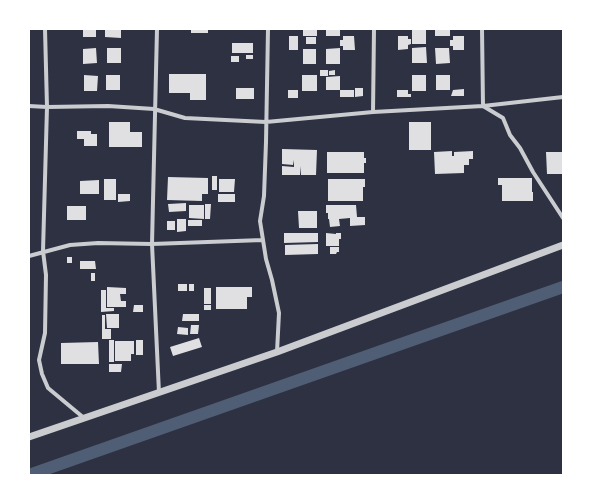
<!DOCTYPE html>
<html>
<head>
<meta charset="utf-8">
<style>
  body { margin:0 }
  #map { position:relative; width:592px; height:504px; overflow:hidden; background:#2d3142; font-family:"PT Sans",sans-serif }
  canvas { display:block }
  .frame { position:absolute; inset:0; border:30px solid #fff; pointer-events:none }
</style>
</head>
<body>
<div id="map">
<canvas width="592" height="504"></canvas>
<div class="frame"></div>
</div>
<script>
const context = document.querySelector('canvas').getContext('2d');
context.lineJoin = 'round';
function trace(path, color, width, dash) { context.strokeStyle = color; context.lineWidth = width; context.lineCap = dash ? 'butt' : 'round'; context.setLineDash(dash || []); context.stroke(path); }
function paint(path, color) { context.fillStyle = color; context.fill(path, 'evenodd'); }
trace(new Path2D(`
  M29,475L563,287`), '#4f5d75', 12);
paint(new Path2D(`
  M83,29H96V37H83Z
  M105,29H121V38L105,37Z
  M191,29H208V33H191Z
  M303,29H317V36H303Z
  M326,29H340V36H326Z
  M412,29H426V44H412Z
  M435,29H450V36H435Z
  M289,36H298V50H289Z
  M343,36H354L355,50H343V46H340V40H343Z
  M398,36H408V39H411V44L408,45V49L398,50Z
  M453,36H464V50H453V46H450V40H453Z
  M306,37H316V44H306Z
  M232,43H253V53H232Z
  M426,47L427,63H412V48Z
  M96,48L97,63L83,64V49Z
  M107,48H121V63H107Z
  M340,48V64H326V49Z
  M435,48H449L450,63L436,64Z
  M303,49H316V64H303Z
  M246,55H253V59H246Z
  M231,56H239V62H231Z
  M320,70H328V76H320Z
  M335,70V75H329V71Z
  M169,74H206V100H190V93H169Z
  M84,75L98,76L97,91H84Z
  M106,75H120V90H106Z
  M302,75H317V91H302Z
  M412,75H426V91H412Z
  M436,75H450V90H436Z
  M340,76V90H326V77Z
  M236,88H254V99H236Z
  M355,88H363V96L355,97Z
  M464,89V96H451L453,90Z
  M288,90H298V98H288Z
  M340,90H354V97H340Z
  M397,90H408V94H411V97H397Z
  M109,122H130V132H142V147H109Z
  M409,122H431V150H409Z
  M77,131H91V134H97V146H84V139H77Z
  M282,149L317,150L316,175H301V166L300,175H282V166L294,167V160L293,165L282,164Z
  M452,151V156H454V152L473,151V159H469V165H464V173L435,174L434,152Z
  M327,152H364V158H366V163H364V173H327Z
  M546,152H563V174H547Z
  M212,176H217V190H212Z
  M168,177L208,178V194H202V201L167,200Z
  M498,178H532V192H533V201H502V185H498Z
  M104,179H116V200H104Z
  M219,179H235L234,192H219Z
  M328,179H365V187H363V201H328Z
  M99,180V194H80V181Z
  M118,194H130V201L118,202Z
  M218,194H235V202H218Z
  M186,203V211L169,212L168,204Z
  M205,204H211L210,219H205Z
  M189,205H204V219L189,218Z
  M326,205H356L357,217H365V225L350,226V218L339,219L340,226L330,227L329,219H328V213H326Z
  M67,206H86V220H67Z
  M298,211H317V228H299Z
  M177,219H186V231L177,232Z
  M188,220H202V226H188Z
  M167,221H175V230H167Z
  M284,233H318V242L284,243Z
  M326,233L336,234V233H341V239H339V246H326Z
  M318,244V254L285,255V245Z
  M330,247H339V252H337L336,254H330Z
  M67,257H72V263H67Z
  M80,261H95L96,269H80Z
  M91,273H95V281H91Z
  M178,284H187V291H178Z
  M189,284H194V291H189Z
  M107,287L126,288V294H120L121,301H126V307H107Z
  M216,287H252V297H247V309H216Z
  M204,288H211V304H204Z
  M101,290H106V308H114V311L101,312Z
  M134,305H143V312H133Z
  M204,305H211V310H204Z
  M106,314H119V328H107Z
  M183,314H199V321H182Z
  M102,315H105V329H111V339H102Z
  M191,325H199L198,334H190Z
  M178,327L188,328V335L177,334Z
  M199,338L202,347L173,356L170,347Z
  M109,340H114V362H109Z
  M136,340H143V355H136Z
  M115,341H134V354H131V361H115Z
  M98,342L99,364H61V343Z
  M109,364H122L121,372H109Z`), '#e0e0e3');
trace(new Path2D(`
  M45,29L47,107L43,251L46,275L45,333L39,360L42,374L48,388L84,418
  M157,29L152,244L159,393
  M268,29L266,142L264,196L260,221L266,259L272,280L279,313L277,352
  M482,29L483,106L503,118L510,135L520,148L533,172L563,218
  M29,106L47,107L108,106L154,109L185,118L266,122L373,112L483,106L563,97
  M373,112L374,29
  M29,256L70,245L98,243L152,244L263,240`), '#caccd0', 4);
trace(new Path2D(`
  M29,437L277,352L563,245`), '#caccd0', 7);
</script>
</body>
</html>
